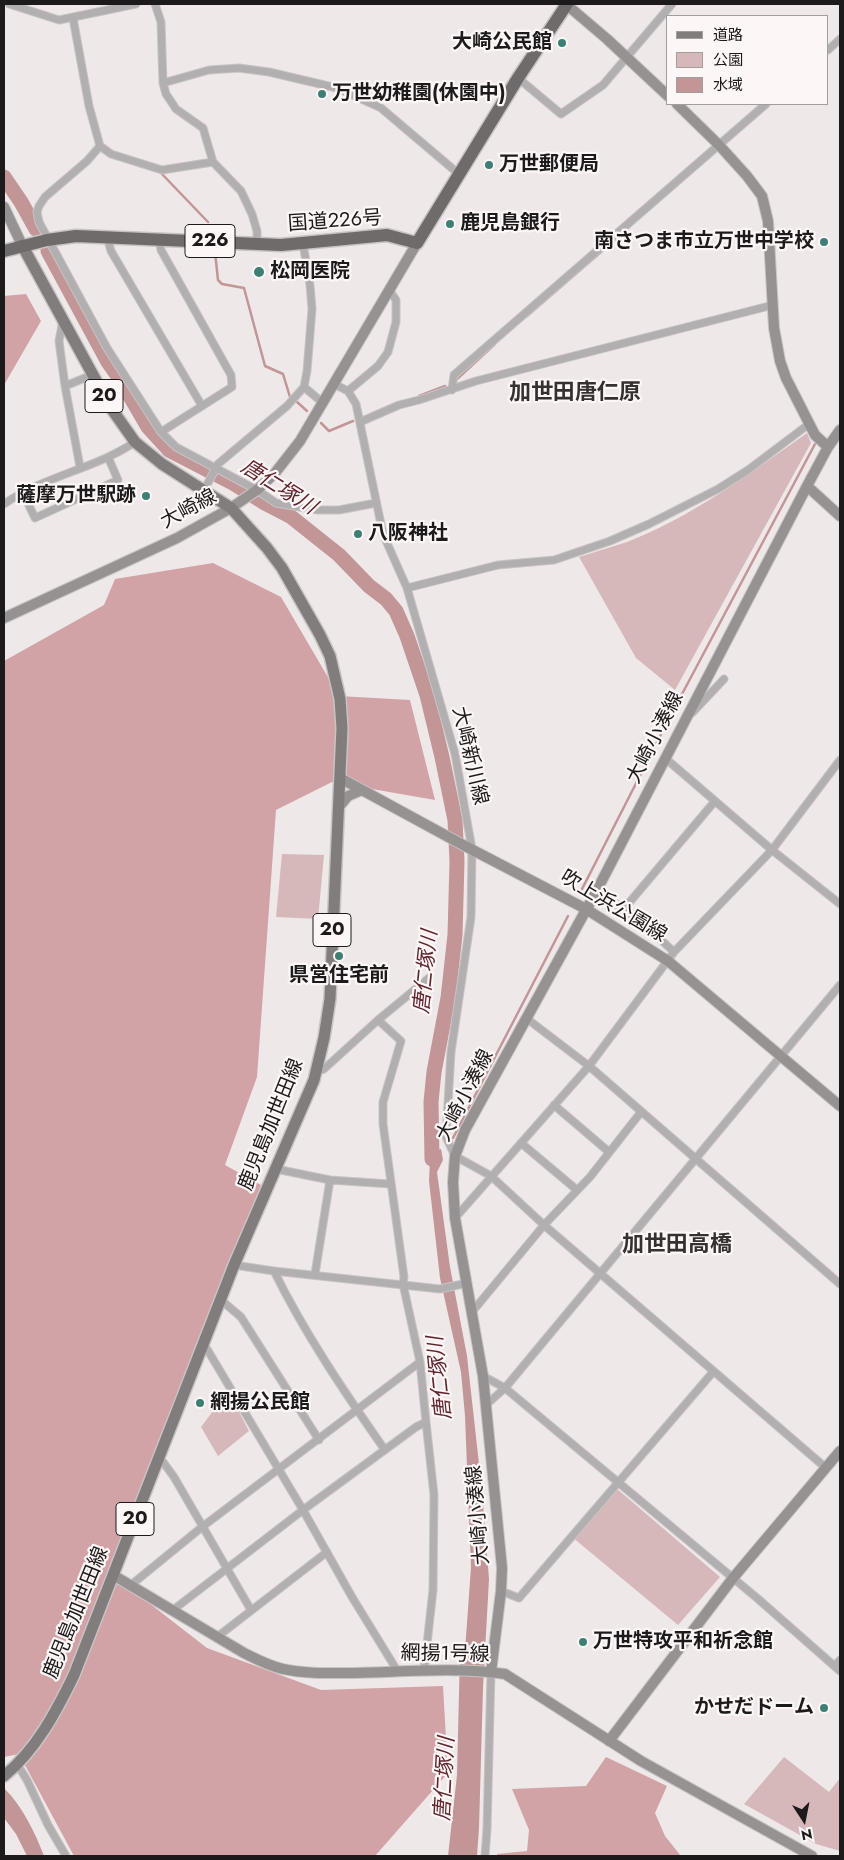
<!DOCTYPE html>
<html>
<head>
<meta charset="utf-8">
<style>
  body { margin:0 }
  #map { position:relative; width:844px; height:1860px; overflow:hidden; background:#efe8e9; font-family:Jost,"Noto Sans JP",sans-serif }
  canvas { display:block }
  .frame { position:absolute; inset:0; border:5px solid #1c1a1a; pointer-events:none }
  .legend { position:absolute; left:666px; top:15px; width:162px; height:90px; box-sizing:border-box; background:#fcf6f6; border:1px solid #a29e9e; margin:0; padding:6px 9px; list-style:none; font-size:15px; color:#1c1a1a }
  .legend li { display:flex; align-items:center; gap:10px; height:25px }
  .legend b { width:25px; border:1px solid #a29e9e }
  .north { position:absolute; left:779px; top:1795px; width:50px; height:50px; -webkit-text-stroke:4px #fcf6f6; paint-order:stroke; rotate:169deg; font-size:14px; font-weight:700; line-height:20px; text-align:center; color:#1c1a1a }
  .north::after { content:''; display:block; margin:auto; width:18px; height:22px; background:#1c1a1a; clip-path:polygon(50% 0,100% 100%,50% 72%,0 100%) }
</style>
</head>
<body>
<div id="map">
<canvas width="844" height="1860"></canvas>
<div class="frame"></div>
<ul class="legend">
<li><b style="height:6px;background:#827d7d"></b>道路</li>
<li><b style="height:14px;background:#d6b8ba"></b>公園</li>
<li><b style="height:14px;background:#c29597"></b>水域</li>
</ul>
<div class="north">N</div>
</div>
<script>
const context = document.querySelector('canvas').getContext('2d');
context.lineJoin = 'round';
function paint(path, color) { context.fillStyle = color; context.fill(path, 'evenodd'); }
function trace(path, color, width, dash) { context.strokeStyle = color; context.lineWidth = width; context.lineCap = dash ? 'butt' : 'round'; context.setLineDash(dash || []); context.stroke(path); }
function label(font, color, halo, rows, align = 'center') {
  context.font = font + ' Jost,"Noto Sans JP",sans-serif'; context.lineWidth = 4.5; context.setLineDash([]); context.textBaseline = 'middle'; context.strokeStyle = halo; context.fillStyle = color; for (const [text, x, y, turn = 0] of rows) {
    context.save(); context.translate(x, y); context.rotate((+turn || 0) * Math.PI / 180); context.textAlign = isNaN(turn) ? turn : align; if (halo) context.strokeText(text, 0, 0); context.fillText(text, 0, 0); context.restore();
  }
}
paint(new Path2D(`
  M807,433L811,443L675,690L636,658L579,557C595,552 611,547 627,542C692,517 750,473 807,433Z
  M282,854L324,855L318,919L276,917Z
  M228,1391L249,1431L218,1456L201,1427Z
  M616,1488L720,1577L678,1625L572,1537Z
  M784,1757L829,1792L840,1778V1851L816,1844L744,1804Z`), '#d6b8ba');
paint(new Path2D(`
  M26,294L41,321L4,385V296Z
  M213,563L281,597L339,696L410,700L435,800L332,782L276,810L257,1077L225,1165L261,1185L113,1575L207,1648L321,1690L443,1686L448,1773L375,1856H74L19,1754L4,1757V661L104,605L115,579Z
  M606,1757L667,1786L655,1813L665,1836L681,1856H497V1854L527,1851L529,1830L512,1789L586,1786Z`), '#d1a3a6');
paint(new Path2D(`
  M431,1138L437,1150L441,1149L443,1160L437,1172L450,1267L467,1356L482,1491L489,1579L483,1688L479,1828L477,1856H448L457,1775L460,1653L465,1651L471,1567L465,1416L461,1372L440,1278L429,1181Z
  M4,1788C22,1806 35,1832 44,1856H27L16,1834L4,1818Z`), '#c29597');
trace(new Path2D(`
  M161,173L208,222
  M215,252L218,280L222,284L244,288L265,366L283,374L290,397
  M527,316L623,233
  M457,379L495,344
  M419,396L445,386
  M296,401L307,411
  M321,423L329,431L353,421
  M580,893L673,711L815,444
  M453,1138L568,916`), '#c29597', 2.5);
trace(new Path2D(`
  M4,177L21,202L36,229
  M48,251L108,362L120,379L148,427L169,450L231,482L263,502L290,516L339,555L369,586L386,599L396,611L407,636L427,695L442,757L455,820L457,861L455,935L448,998L434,1072L431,1102L432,1159`), '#c29597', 15);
const street = new Path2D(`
  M9,4L59,20L136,4
  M155,4L161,22L163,83L166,94L176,109L203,128L213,162L241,191L252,214L257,231V243
  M73,18L89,106L100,146L111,154L162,170L213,162
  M828,50L840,39
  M518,78L561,114L603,85L672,4
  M163,83L209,70L239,68L269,72L337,88L381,108L460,175
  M100,146L87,161L45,197L39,206L37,212L39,222L107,348L161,432L176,447L257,490L276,503L318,510H339L376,503
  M107,237L111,251L202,406
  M159,239L161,250L231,375L232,387L161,432
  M63,320L59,341L65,386
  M334,384L348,391L356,404L383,534L407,588L455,754L472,849L471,917L451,1052L446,1137L455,1156L491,1176L544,1225L826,1468
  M304,387L323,403
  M452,390L454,375L766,104
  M348,391L378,366L388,352L396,322V300L390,291
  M360,422L399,405L419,400L476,381L773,305
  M80,467L65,386L92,375
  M203,492L218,464L287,406L304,387L307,371L312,309L310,285L303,244
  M23,493L35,518L118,480L108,457
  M4,504C44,476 95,469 135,442
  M407,588L498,565L554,560L610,541L649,524L718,489L748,470L809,424
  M692,713L724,679
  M665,758L772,850L840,904
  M597,890L644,924L674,952
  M623,910L715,801
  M526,1018L589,1066L840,1284
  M378,1020L429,978
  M554,1105L609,1152
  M521,1143L577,1190
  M276,1169L330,1180L390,1184
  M455,1218L589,1066L674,952L772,850L840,760
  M234,1265L274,1271L440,1289L467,1283
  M274,1271C305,1334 345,1393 385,1450
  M315,1274L330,1180
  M221,1300L241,1317L319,1440
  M472,1312L544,1225L590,1177L641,1112
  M204,1344L303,1510L352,1597L398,1672
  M483,1376L505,1388L757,1598L840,1671
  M487,1404L505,1388L840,985
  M157,1460L163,1462L174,1477L251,1610
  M131,1585L202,1527L420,1362L403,1284L404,1277L383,1124V1102L401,1041L378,1020L324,1069L316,1072
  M501,1591L519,1598L713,1372
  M173,1610L303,1510L416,1427L426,1422L420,1362
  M217,1637L327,1552
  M835,1666L840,1660
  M424,1671L433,1590L434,1495L426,1422
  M17,1764L27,1780L48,1825L66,1856
  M485,1856L487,1829L491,1672`);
const secondary = new Path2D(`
  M567,5L607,39L668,96
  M677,104L719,145L747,176L762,196L768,221L774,328L780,361L786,378L815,435L828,447
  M4,207L22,245
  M807,486L840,516
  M4,618L177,538L231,508L257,490L275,473L300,441L417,243
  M340,778L465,846L586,909L668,961L840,1106
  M338,808L348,796L362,790
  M113,1575L244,1653C256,1659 269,1666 283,1669C306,1674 331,1673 355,1673C404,1672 456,1667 505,1674L641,1761L812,1856
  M491,1672L501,1591L502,1568L483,1376L455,1218L453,1182L455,1156L465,1130L597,890L807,486L828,447L840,430
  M609,1741L733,1578L840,1451`);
const primary = new Path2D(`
  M4,1776C36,1750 56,1712 74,1675L234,1265L314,1080L324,1038L330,999L342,728L340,699L330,656L320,635L282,568L267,548L231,508L162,464L135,442L111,408L22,245`);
const highway = new Path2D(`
  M4,251L47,240L76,236L281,245L387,235L417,243L518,78L567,4`);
trace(street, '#c9c3c4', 9);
trace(secondary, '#c9c3c4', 12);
trace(primary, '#c9c3c4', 14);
trace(highway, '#c9c3c4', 15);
trace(street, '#b1afaf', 7);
trace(secondary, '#969292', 10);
trace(primary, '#827d7d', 11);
trace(highway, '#706b6b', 12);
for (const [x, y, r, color] of [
  [562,43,5,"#3d8073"],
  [322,94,5,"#3d8073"],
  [489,165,5,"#3d8073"],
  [450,224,5,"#3d8073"],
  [824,242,5,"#3d8073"],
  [259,272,6,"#3d8073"],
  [146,496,5,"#3d8073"],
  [358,534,5,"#3d8073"],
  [339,956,5,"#3d8073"],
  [200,1403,5,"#3d8073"],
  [583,1642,5,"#3d8073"],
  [824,1708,5,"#3d8073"]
]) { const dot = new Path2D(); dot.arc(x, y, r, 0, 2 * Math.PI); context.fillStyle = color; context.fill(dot); trace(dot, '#fcf6f6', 2); }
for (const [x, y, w] of [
  [210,241,50],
  [104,396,38],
  [332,930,38],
  [135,1519,38]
]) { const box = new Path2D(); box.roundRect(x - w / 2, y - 16.5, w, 33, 4); context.fillStyle = '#fcf6f6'; context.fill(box); trace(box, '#1c1a1a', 1); }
label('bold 19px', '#1c1a1a', null, [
  ["226",210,241],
  ["20",104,396],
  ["20",332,930],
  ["20",135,1519]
]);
label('bold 20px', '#1c1a1a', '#fcf6f6', [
  ["大崎公民館",552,43,"right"],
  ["万世幼稚園(休園中)",332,94],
  ["万世郵便局",499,165],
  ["鹿児島銀行",460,224],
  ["南さつま市立万世中学校",814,242,"right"],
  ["松岡医院",270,272],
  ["薩摩万世駅跡",136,496,"right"],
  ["八阪神社",368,534],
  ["県営住宅前",339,976,"center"],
  ["網揚公民館",210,1403],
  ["万世特攻平和祈念館",593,1642],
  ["かせだドーム",814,1708,"right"]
], 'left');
label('20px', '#1c1a1a', '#fcf6f6', [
  ["国道226号",335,222,-4],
  ["大崎線",189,510,-28],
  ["大崎小湊線",656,738,-63],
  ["大崎新川線",469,756,77],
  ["吹上浜公園線",613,907,31],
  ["大崎小湊線",466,1096,-63],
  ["鹿児島加世田線",272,1125,-68],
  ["大崎小湊線",479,1515,-95],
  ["鹿児島加世田線",77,1613,-68],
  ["網揚1号線",445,1655,1]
]);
label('italic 21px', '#60262d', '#fcf6f6', [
  ["唐仁塚川",278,488,32],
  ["唐仁塚川",427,972,-84],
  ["唐仁塚川",441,1378,-96],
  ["唐仁塚川",446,1779,-87]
]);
label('bold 22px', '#363131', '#fcf6f6', [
  ["加世田唐仁原",575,394],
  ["加世田高橋",677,1246]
]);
</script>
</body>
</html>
